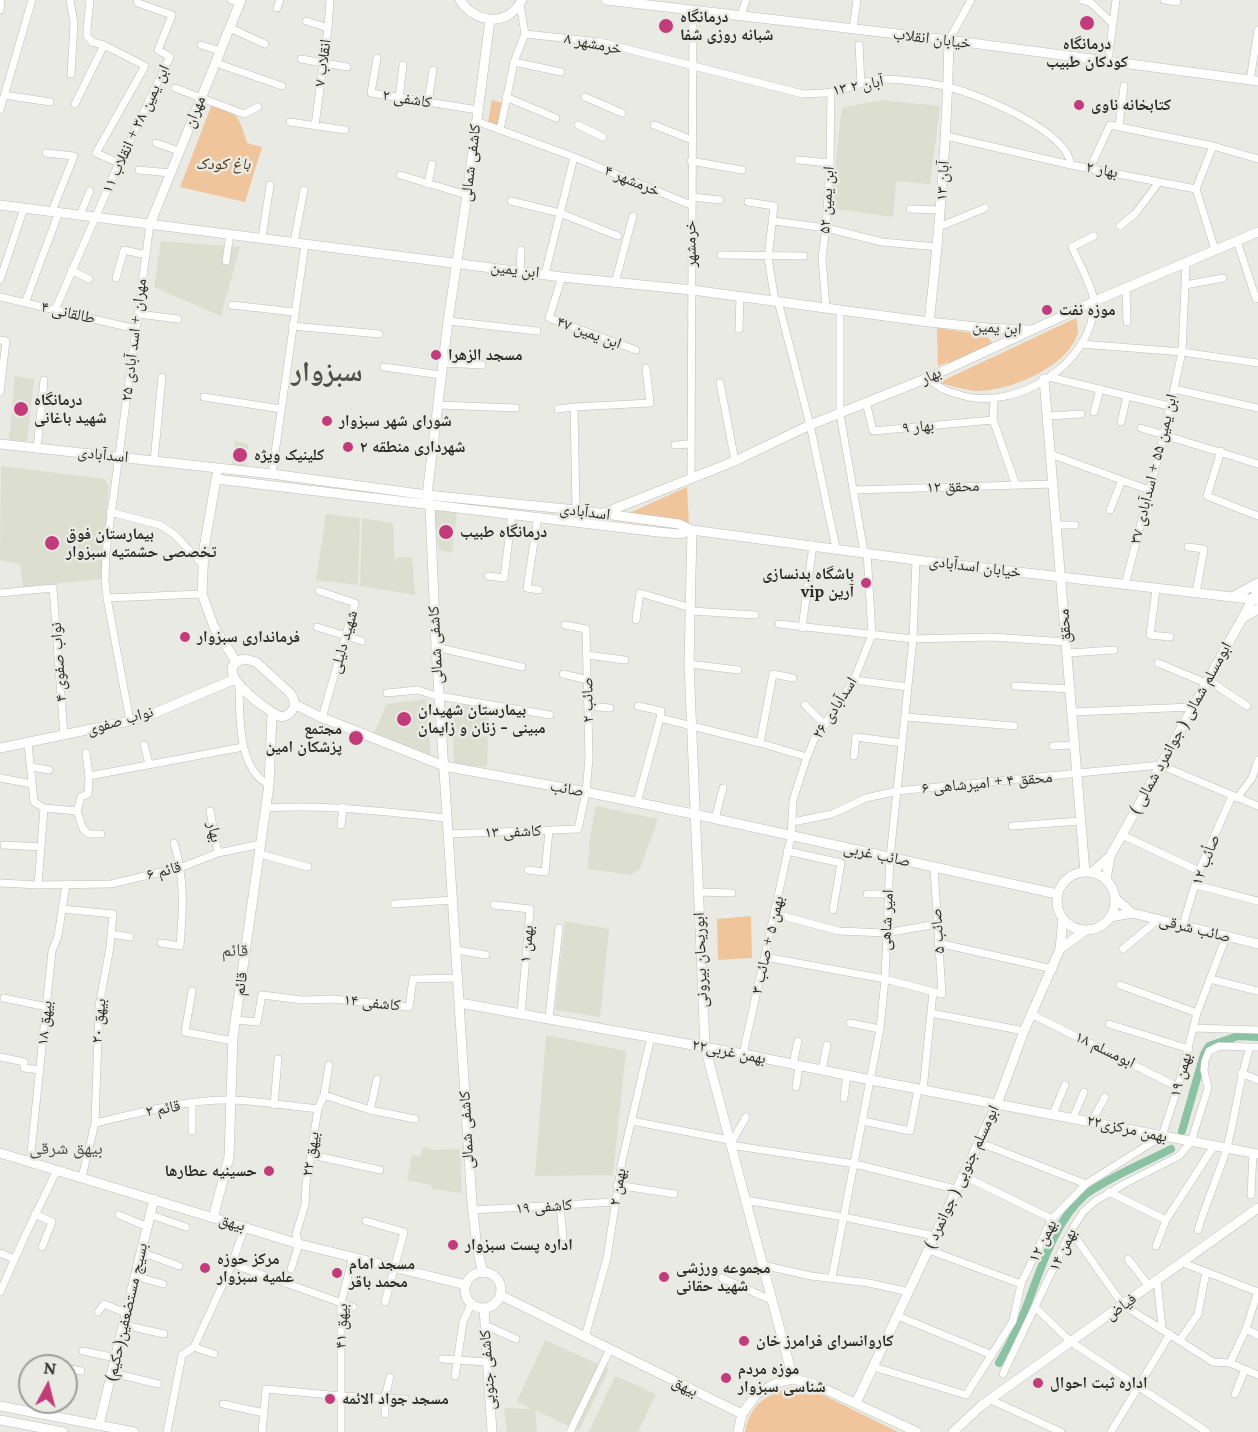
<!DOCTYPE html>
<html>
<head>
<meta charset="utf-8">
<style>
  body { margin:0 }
  #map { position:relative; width:1258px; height:1432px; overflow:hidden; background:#e9eae3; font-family:Lora,serif }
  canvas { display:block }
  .north { position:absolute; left:18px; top:1354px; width:60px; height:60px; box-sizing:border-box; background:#e9eae3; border:2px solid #9e9e99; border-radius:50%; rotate:7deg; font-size:16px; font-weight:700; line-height:24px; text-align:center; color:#2d2d2a }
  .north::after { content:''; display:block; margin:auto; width:21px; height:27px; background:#c23b7a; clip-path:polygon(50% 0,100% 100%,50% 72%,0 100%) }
</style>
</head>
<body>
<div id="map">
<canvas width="1258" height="1432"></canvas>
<div class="north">N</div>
</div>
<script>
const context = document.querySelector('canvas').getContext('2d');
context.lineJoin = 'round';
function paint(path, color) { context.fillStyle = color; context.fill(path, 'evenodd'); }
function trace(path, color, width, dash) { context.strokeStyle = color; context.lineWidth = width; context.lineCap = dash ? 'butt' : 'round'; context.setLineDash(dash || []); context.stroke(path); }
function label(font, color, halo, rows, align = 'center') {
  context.font = font + ' Lora,"Noto Naskh Arabic",serif'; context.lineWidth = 5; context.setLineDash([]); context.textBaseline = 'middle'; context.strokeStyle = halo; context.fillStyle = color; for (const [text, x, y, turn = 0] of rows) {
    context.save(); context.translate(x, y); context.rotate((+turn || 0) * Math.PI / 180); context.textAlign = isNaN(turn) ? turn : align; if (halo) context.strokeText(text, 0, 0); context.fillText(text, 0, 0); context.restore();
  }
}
paint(new Path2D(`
  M881,100L940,106L930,184L896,181L893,217L830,208L842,108Z
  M161,241L240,247L221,316L154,287Z
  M15,376L34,379L27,441L9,440Z
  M235,441L248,444L246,469L231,467Z
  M1,466L104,479L109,486L101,579L23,587L20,564L0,560Z
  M438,510L457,512L452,553L439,550L434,513Z
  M326,514L360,518L358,585L316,580Z
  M362,518L393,523L395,565L396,558L412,557L415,595L360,586Z
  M426,699L431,757L373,735L387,704Z
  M451,705L489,706L487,767L454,764Z
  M596,806L658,819L640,869L631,875L588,869L589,842Z
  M565,921L609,929L600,1017L555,1010Z
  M546,1035L626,1051L613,1175L535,1176Z
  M423,1147L433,1150L460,1149L462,1193L432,1189L431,1185L407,1180L412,1155L420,1157Z
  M545,1340L609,1369L579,1431L535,1410L537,1432H507L504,1408L531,1409L517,1401Z
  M615,1376L656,1394L638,1432H589Z`), '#dcdecf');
paint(new Path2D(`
  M214,99C236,110 241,121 247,143L262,147L245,202L180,187Z
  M492,100L503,103L499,126L488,122Z
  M1076,318C1077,322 1078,328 1078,332C1069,367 1011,390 979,391C966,391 951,385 938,383Z
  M937,328L986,335L992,343L990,344L993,349L949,368L948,362L938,366Z
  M687,487L689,526L627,514Z
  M751,916L752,958L718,960L717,919Z
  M791,1387L813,1390L898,1432H745C751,1403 765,1396 791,1387Z`), '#f0c59b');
trace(new Path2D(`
  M1182,1131L1204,1054L1209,1046L1238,1036L1258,1037
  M999,1363C1007,1348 1016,1333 1022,1318C1038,1279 1052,1223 1085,1195C1105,1179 1146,1162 1171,1149`), '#8ac2a3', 8);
const street = new Path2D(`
  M70,0L74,23L71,74
  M90,0L87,29V36L92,42L104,45L145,66L96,153L119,163
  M231,0L240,3
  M1082,0L1090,2L1112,23
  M1164,0L1177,2
  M520,4L525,34L600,42L803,94C812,93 822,94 831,92C849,89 866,79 884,79C900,79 932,83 948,87C978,94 1067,130 1071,165
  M277,8L280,0
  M0,10L1,0
  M741,16L746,0
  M306,21L328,28
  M230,28L265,44
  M853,29L857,0
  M949,40L971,0
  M201,45L220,51
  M859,45L861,84
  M377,58L371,93L478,110
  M301,59L347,67
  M1108,61L1116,0
  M514,62L561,72
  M216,63L282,86
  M1250,80L1258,30
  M175,88L244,114L258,107
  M4,95L50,102
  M506,97L556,118
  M585,97L622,113
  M399,98L403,65
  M428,102L433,70
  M75,104L104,45
  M0,110L32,0
  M476,121L574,157L691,205
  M290,122L345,130
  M578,125L603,137
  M654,125L692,140
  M315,126L328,28L330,0
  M1119,126L1124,86
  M500,130L514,62L525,34
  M946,136L1071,165L1196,189L1215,250
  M156,143L179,151
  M46,153L74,156L52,211
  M798,160L830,163
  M691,161L742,170
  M1090,168L1110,125L1213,146L1258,159
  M139,170L170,173
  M400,175L467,195
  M428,184L432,164
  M1196,189L1213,146
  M692,197L720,200
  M511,201L560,213L618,236
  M748,202L774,206L768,258L775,301
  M910,209L940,210
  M80,215L90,191
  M773,221L826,228L882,242L938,247
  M1120,226L1135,214L1159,182
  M939,227L985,208
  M262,238L270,185
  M1237,241L1256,299
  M294,242L304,190
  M721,255L804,256
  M226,261L230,234
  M71,270L89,279
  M520,271L521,250
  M545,274L574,157
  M562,277L549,318L636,350
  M116,278L124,250L146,255
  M0,280L24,208
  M615,283L633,216
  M1185,285L1223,278
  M1126,288L1127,322
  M0,297L136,329
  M778,301L810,425L836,548
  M25,303L59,212
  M232,305L294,312
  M826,308L822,258L826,228L830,163L831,92
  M55,310L119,163L170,57L158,50L172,15L138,3L137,0
  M840,310V414L864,552
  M138,314L178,319
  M448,321L537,331
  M292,326L379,334
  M739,329L740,296
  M0,340L6,341L0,392
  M1081,344L1182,352L1258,363
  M443,363L482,365
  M384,367L441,375
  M930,377C937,389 947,391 960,395C1016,412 1093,364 1094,303C1095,292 1077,259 1072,247L1094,236
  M1049,377L1169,406
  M720,383L735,461
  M1174,389L1258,408
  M204,397L281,409
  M994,399L993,420L1016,485
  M866,402L873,431L993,420
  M438,405L516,408
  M558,409L574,407
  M1094,412L1100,389
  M1048,416L1081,414
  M1121,422L1127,396
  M1141,428L1258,464
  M675,445L690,444
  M37,449L44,380
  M1221,451L1207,496L1258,516
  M1050,454L1149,490
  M154,461L162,377
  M272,474L305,244
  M691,477L693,10
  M853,490L1054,484
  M576,510L574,407L650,403L646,368
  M1110,510L1122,480
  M110,512L160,525L174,534L203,565
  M538,516L527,588L539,590
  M1057,525H1075
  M1188,547L1204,549L1196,593
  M488,576L504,578L512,514
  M1125,585L1164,434L1182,352L1186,263
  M1156,589L1150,635L1170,637
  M319,591L355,603L322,718
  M0,593L53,588L64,736
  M107,598L202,594
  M691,611L755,615
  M636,620L640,593L691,608
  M779,624L913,639L991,637L1067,642
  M317,627L362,641
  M802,628L813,545
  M436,647L522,667
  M1068,653L1114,650
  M587,655L625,660
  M1158,663L1206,683
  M689,664L738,670
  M563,674L588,680
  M854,680L908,687
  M1208,680L1247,706
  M239,686C240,717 237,768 269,785
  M1015,686L1071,689
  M387,693L418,690L433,695L550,715
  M805,705L825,725
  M588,706L610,708
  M638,706L661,711L660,718
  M1073,712L1192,707
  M906,717L1014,726
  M130,721L107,598L105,581L106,552L150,224
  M28,743L34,802L44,808L38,885L111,884L182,867L218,853L261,844
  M760,743L773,674L793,678
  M144,745L149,764
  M1053,746L1074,745
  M86,753L89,776
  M854,756L856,737L902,743
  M31,767L49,770
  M0,778L32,784
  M1237,798L1252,778L1258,760
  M637,803L660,718L760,743L807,757
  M44,808L77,811L81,797L88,794L89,776L243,747
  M265,808C328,804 385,812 447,818
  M77,811L83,829L89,834H101
  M210,811L218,853
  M715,819L723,788
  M793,822L832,814L866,798L897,791L1160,765L1258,806
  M341,825L343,807
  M1012,826L1081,821
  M448,834L578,829L586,792L589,758L586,629L565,625
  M1122,835L1199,871
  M4,845L41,847
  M787,851L841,863L833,910
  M260,854L308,867
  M528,870L545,872L549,831
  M0,883L38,885
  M1196,885L1258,901
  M698,892L732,893
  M867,894H889
  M394,904L453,900
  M494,905L530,909L521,1014
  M62,909L113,914L110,947L99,1006L95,1123L82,1177
  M775,914L839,931L886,933L937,924
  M1183,925L1199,871L1232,796
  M111,934L130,937
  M161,943L180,946C183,909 185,879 174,843
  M938,943L1053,969
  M1123,949L1159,919
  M456,950L486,955
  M765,957L885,979L942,994L934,867
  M1210,979L1258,991
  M1120,985L1197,1013
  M192,991L185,1032L233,1041
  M4,998L47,1007
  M931,1013L1024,1031
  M1031,1014L1178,1087
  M549,1018L559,928
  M236,1020L257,1022L262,995L302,1000L333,999L409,1007L413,979L457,978
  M850,1023L880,1029
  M1109,1024L1189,1049
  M1193,1028L1258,1030
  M743,1054L791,837L793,800L807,757L814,740L854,680L872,635L867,552
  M0,1057L24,1062V1068L40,1070
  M793,1064L798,1041
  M822,1070L827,1045
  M1241,1073L1258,1080
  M796,1087L799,1065
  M923,1090L933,992
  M324,1095L370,1110L377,1079
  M844,1098L847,1075
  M274,1105L278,1059
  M370,1110L415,1119
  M1053,1114L1065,1085
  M746,1117L730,1145L855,1164L955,1189
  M1073,1118L1084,1092
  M632,1121L729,1140
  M863,1121L910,1131L918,1089
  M1092,1121L1105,1097
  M95,1123C140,1113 185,1099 231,1100C260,1101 289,1106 318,1109
  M192,1131V1103
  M978,1142L1086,1184
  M312,1155L380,1170
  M30,1162L52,951L58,936L66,885
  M962,1175L1052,1219
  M617,1185L674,1194
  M1109,1192L1166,1220
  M1251,1195L1253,1153
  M745,1200L844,1217L935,1236
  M560,1206L563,1237
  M472,1210L615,1202
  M35,1214L52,1222L42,1247
  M119,1215L148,1227
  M151,1215L186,1227
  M366,1221L404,1232L385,1302
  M1198,1230C1206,1202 1219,1175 1227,1147C1236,1114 1239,1080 1250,1047H1258
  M1071,1231L1123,1305L1213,1362L1230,1363L1258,1375
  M1156,1246L1166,1220L1214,1146
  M929,1250L1021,1284
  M141,1252L179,1266
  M0,1253L14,1259
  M1128,1259L1149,1286
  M1183,1263L1258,1292
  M232,1264L353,1307
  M762,1265L811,1276L869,1283L909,1292
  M291,1269L299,1244L296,1234L305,1205L306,1184L318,1109L324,1095L329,1065
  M135,1276L163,1284
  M832,1277L880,1029L885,979L890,857L913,639L916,560
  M722,1278L771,1300
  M1157,1279L1162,1328
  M0,1292L24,1238L57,1170
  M1035,1307L1071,1342L1207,1432
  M98,1312L104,1304L126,1313
  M898,1316L992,1355
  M124,1325L164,1334
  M485,1325L516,1339
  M1246,1329L1258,1335
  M585,1337L607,1258L622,1161L651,1037
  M783,1339L802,1344
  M1180,1340L1198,1314L1206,1272
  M194,1347L232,1264L245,1226
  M194,1347L214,1354
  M83,1351L116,1358
  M442,1359L487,1362
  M1230,1363L1246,1329L1258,1291
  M43,1364L55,1366
  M874,1367L966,1395L1013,1321L1021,1284L1052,1219L1086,1184L1162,1136L1178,1087L1197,1013L1226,937
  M66,1368L81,1371
  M113,1373L158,1384
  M1003,1374L1071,1231L1083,1212L1094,1202L1124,1184L1179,1156L1191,1142L1208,1088L1204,1070L1205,1061L1209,1051L1219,1046L1250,1047
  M455,1376L463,1322L471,1304
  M1235,1394L1245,1369
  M991,1400L1061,1432
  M223,1404L264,1413
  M36,1413L39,1402
  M385,1414V1397L390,1377
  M167,1432L182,1355L194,1347
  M262,1432L266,1389L341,1396L405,1399
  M341,1432V1303L353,1256
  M570,1432L610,1349
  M1111,1432L1170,1334`);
const secondary = new Path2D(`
  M460,0C475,24 508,27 522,0
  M606,0L949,40L1258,81
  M0,205L562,277L692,290L929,322L987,328L1030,330
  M150,224L241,0
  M929,322C940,228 947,135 949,40
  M1044,379L1085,872
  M0,444L272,474L427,495L576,510L679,524L692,530L916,560L1258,600
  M217,474L204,548L202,594L214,627L237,663
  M216,479L658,532L680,534L692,530
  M604,513L735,461L810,425L930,377L1095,301L1258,232
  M692,530L689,664L705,1047L793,1379
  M1234,596L1258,583
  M1243,618L1258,609
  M245,659L256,662L290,693C298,703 294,714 282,717C269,713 205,667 245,659Z
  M294,704L318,716L444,766L586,792L698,815L1057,894
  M0,748L130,721L150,715L235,679
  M1057 901a29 29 0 1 1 58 0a29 29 0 1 1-58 0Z
  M1092,873L1110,856L1122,835L1258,590
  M1106,880L1110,856
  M1115,898L1132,913
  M1110,917L1132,913L1258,944
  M1060,949L1086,930
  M460,1003L743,1054L871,1080L1258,1154
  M0,1153L299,1244L466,1285
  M213,1218L229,1157L233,1037L269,785L272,714
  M465 1290a18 18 0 1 1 36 0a18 18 0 1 1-36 0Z
  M483,1273L477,1248L472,1203L436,647L430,506L427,495L448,321L467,195L490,20
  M500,1295L742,1414
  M484,1308L492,1432
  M856,1403L997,1104L1024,1031L1060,949L1063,919
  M0,1406L134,1432
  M0,1420L63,1432
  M99,1425L154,1199
  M738,1432L742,1414L756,1395L774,1384L793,1379L814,1384L917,1432
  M953,1432L982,1405L1258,1208`);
trace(street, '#bdbeb7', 8);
trace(secondary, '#bdbeb7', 10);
trace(street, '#fff', 7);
trace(secondary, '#fff', 9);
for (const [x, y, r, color] of [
  [1087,23,8,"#c23b7a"],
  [666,26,8,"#c23b7a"],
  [1079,105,6,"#c23b7a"],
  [1047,310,6,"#c23b7a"],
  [436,355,6,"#c23b7a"],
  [21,409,8,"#c23b7a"],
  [327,421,6,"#c23b7a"],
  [348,447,6,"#c23b7a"],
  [240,455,8,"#c23b7a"],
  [446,532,8,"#c23b7a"],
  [52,543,8,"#c23b7a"],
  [866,583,6,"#c23b7a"],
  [185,637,6,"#c23b7a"],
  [404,719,8,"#c23b7a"],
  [356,738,8,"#c23b7a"],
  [269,1171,6,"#c23b7a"],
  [453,1245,6,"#c23b7a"],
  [205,1268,6,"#c23b7a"],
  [337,1273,6,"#c23b7a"],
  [664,1277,6,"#c23b7a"],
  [744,1341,6,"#c23b7a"],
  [726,1378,6,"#c23b7a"],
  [1038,1383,6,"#c23b7a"],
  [330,1399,6,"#c23b7a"]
]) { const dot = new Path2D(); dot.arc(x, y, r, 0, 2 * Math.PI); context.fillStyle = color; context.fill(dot); trace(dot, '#e9eae3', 2); }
label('bold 16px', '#2d2d2a', '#e9eae3', [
  ["درمانگاه",680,17],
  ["شبانه روزی شفا",680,35],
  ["درمانگاه",1087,44,"center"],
  ["کودکان طبیب",1087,62,"center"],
  ["کتابخانه ناوی",1091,105],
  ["موزه نفت",1059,310],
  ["مسجد الزهرا",448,355],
  ["درمانگاه",34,400],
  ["شهید باغانی",34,418],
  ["شورای شهر سبزوار",339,421],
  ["شهرداری منطقه ۲",360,447],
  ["کلینیک ویژه",254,455],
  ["درمانگاه طبیب",460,532],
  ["بیمارستان فوق",66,534],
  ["تخصصی حشمتیه سبزوار",66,552],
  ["باشگاه بدنسازی",854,574,"right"],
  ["vip آرین",854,592,"right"],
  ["فرمانداری سبزوار",197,637],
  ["بیمارستان شهیدان",418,710],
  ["مبینی - زنان و زایمان",418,728],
  ["مجتمع",342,729,"right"],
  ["پزشکان امین",342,747,"right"],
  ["حسینیه عطارها",257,1171,"right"],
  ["اداره پست سبزوار",465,1245],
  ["مرکز حوزه",217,1259],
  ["علمیه سبزوار",217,1277],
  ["مسجد امام",349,1264],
  ["محمد باقر",349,1282],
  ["مجموعه ورزشی",676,1268],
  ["شهید حقانی",676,1286],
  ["کاروانسرای فرامرز خان",756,1341],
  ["موزه مردم",738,1369],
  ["شناسی سبزوار",738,1387],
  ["اداره ثبت احوال",1050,1383],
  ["مسجد جواد الائمه",342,1399]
], 'left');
label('16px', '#2d2d2a', '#e9eae3', [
  ["خیابان انقلاب",932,39,7],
  ["خرمشهر ۸",593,44,11],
  ["انقلاب ۷",323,63,-82],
  ["۱۳ آبان ۲",858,86,-11],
  ["کاشفی ۲",407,99,9],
  ["مهران",195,112,-68],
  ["ابن یمین ۳۸ + انقلاب ۱۱",136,129,-65],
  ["کاشفی شمالی",471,163,-83],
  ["بهار ۲",1102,170,11],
  ["خرمشهر ۴",632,181,22],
  ["۱۳ آبان",943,181,-86],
  ["ابن یمین ۵۲",827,200,-86],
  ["خرمشهر",691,244,-91],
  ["ابن یمین",515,270,7],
  ["طالقانی ۴",68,313,13],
  ["ابن یمین",997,328,3],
  ["ابن یمین ۴۷",589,333,20],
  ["مهران + اسد آبادی ۲۵",134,340,-83],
  ["بهار",931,376,-24],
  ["بهار ۹",918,427,-5],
  ["اسدآبادی",103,455,6],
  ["ابن یمین ۵۵ + اسدآبادی ۳۷",1154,469,-76],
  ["محقق ۱۲",953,487,-2],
  ["اسدآبادی",585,512,7],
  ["خیابان اسدآبادی",975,567,7],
  ["محقق",1065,626,-94],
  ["شهید دلیلی",344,642,-74],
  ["کاشفی شمالی",436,645,-93],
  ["نواب صفوی ۴",59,662,-94],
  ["صائب ۲",588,700,-91],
  ["اسدآبادی ۲۶",835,708,-58],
  ["نواب صفوی",120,721,-16],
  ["ابومسلم شمالی ( جوانمرد شمالی )",1181,728,-61],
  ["محقق ۴ + امیرشاهی ۶",987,783,-5],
  ["صائب",567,789,10],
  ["بهار",214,832,79],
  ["کاشفی ۱۳",513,832,-2],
  ["صائب غربی",877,855,12],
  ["صأئب ۱۲",1206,860,-69],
  ["قائم ۶",164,871,-14],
  ["امیر شاهی",887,920,-87],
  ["صائب شرقی",1195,929,14],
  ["صائب ۵",938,931,-94],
  ["بهمن ۱",527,944,-85],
  ["بهمن ۵ + صائب ۳",768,945,-77],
  ["ابوریحان بیرونی",701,960,-92],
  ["قائم",241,984,-82],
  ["کاشفی ۱۴",372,1003,6],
  ["بیهق ۲۰",99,1021,-85],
  ["بیهق ۱۸",45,1023,-84],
  ["ابومسلم ۱۸",1105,1050,26],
  ["۲۲بهمن غربی",729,1052,11],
  ["بهمن ۱۹",1181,1075,-74],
  ["قائم ۲",163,1109,-11],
  ["۲۲بهمن مرکزی",1127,1129,12],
  ["کاشفی شمالی",467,1130,-93],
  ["بیهق ۲۲",311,1154,-81],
  ["ابومسلم جنوبی ( جوانمرد )",962,1177,-65],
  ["بهمن ۲",618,1187,-80],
  ["کاشفی ۱۹",544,1207,-4],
  ["بیهق",232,1223,16],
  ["بهمن ۱۲",1043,1241,-64],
  ["بهمن ۱۴",1063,1250,-65],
  ["فیاض",1121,1307,-35],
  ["بسیج مستضعفین(حکیم)",127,1312,-77],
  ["بیهق ۴۱",342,1326,-88],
  ["کاشفی جنوبی",488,1370,-94],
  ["بیهق",685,1387,27]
]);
label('italic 16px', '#4e3110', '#e9eae3', [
  ["باغ کودک",223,164]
]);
label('18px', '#4f504a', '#e9eae3', [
  ["قائم",235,951],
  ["بیهق شرقی",66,1149]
]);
label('bold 28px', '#4f504a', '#e9eae3', [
  ["سبزوار",327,373]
]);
</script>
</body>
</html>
